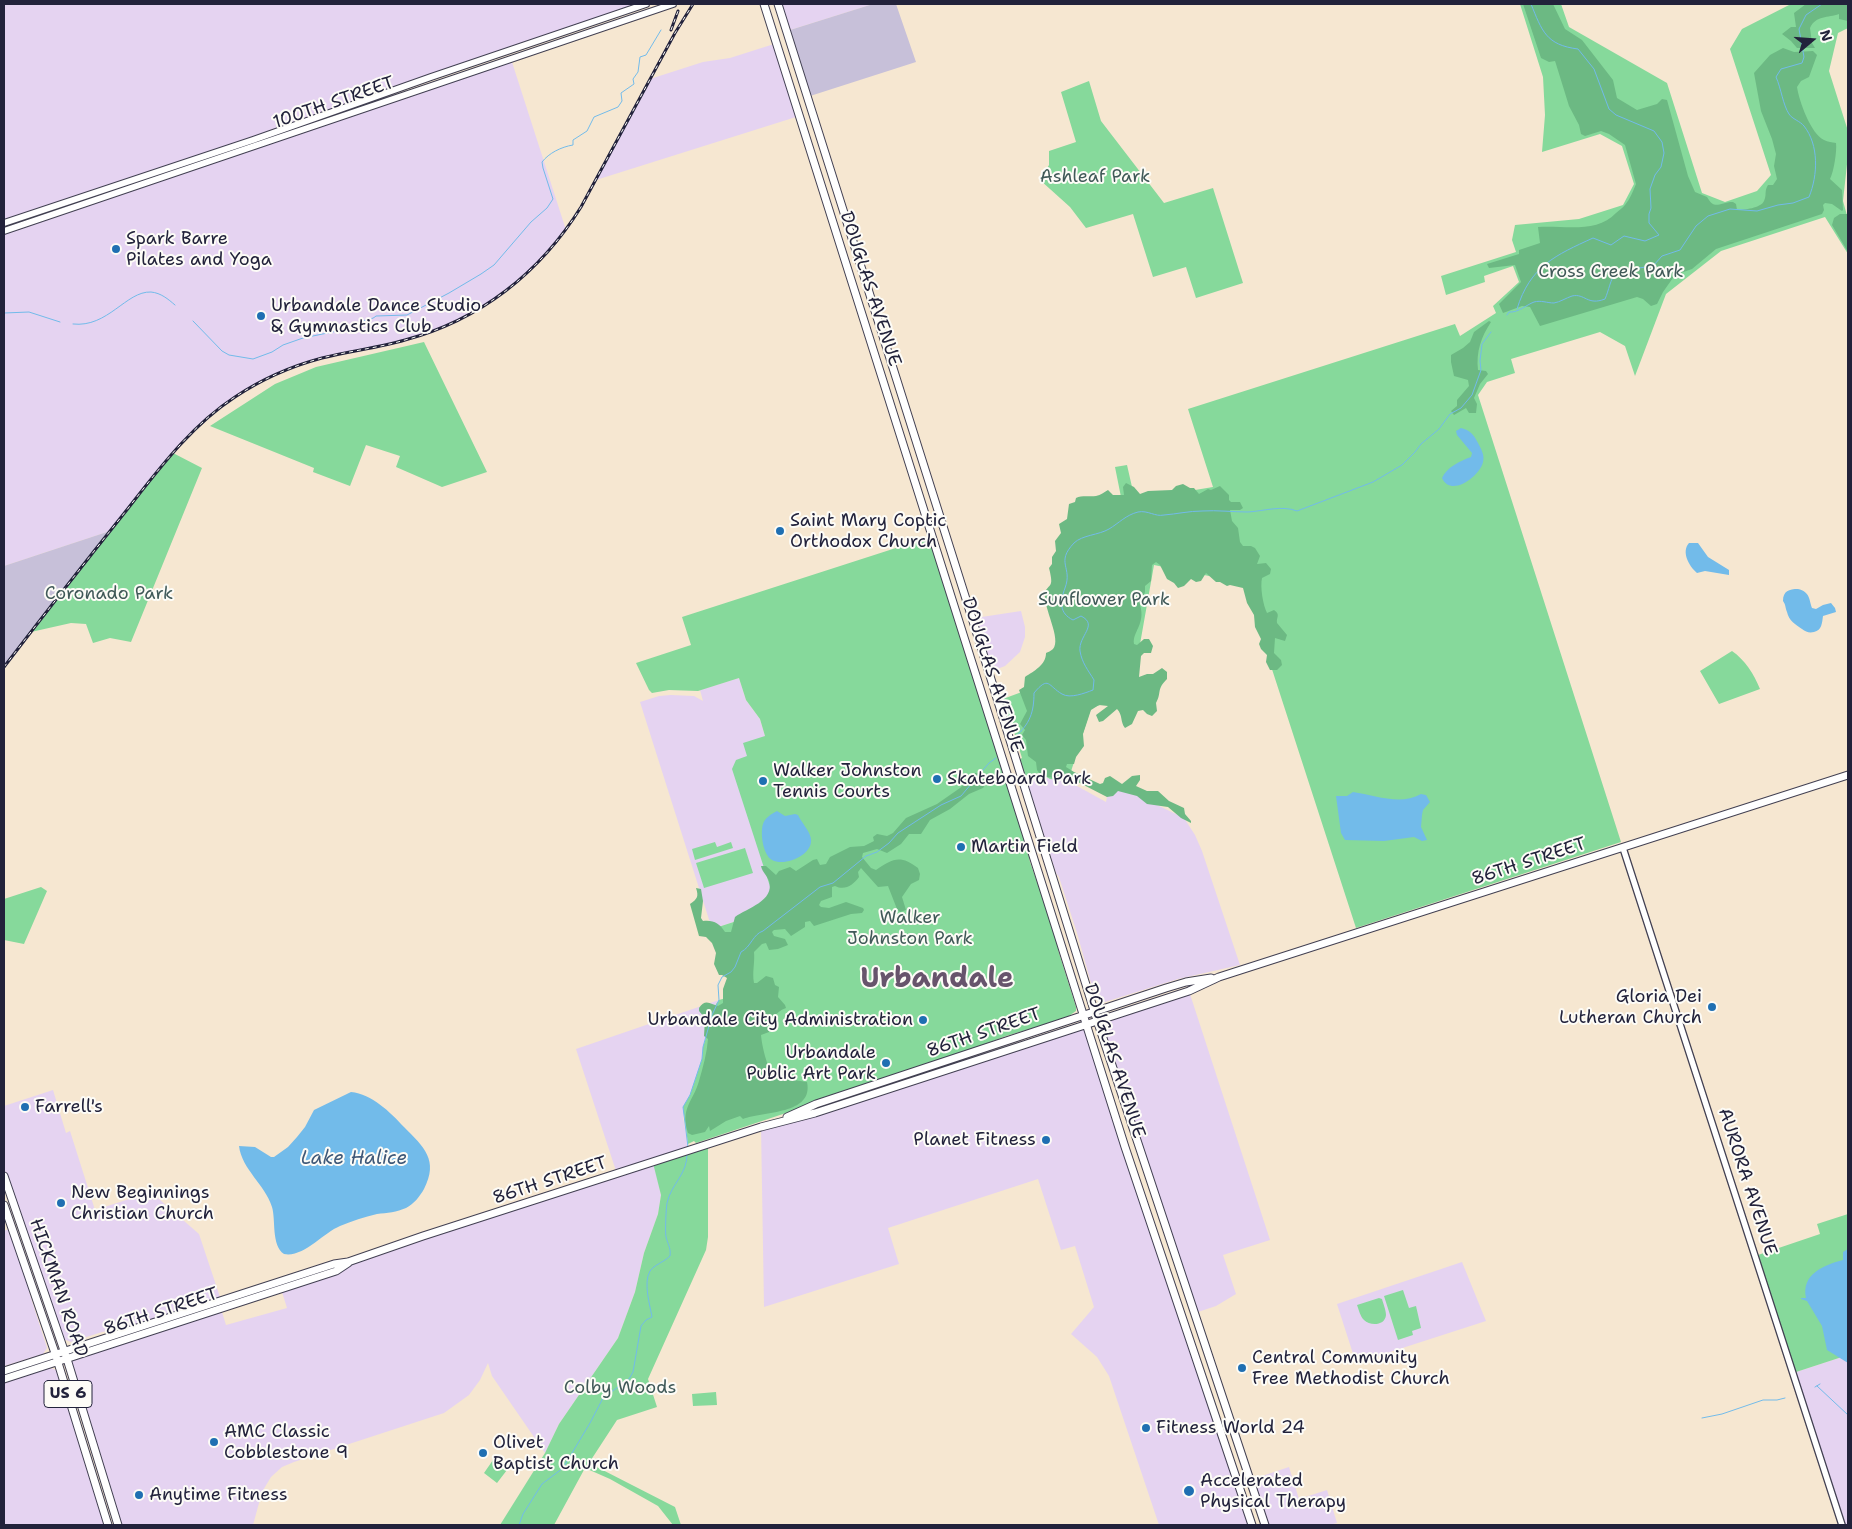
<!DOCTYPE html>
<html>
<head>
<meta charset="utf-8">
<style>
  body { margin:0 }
  #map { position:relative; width:1852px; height:1529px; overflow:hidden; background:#f6e7d1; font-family:"Shantell Sans",sans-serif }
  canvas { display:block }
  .frame { position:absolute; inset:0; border:5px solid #22223b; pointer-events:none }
  .north { position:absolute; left:1787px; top:15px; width:50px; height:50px; -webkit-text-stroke:4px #fdfcf7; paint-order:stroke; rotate:72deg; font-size:14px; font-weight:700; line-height:20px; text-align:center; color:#22223b }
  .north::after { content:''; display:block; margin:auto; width:18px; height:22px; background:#22223b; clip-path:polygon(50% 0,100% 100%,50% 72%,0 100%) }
</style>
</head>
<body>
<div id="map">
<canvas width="1852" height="1529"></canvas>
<div class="frame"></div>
<div class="north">N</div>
</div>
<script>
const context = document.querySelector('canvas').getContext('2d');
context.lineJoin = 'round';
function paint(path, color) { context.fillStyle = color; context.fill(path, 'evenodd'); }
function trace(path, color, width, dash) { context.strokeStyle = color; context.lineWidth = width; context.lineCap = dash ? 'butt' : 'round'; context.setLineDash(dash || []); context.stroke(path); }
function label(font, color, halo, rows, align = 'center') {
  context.font = font + ' "Shantell Sans",sans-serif'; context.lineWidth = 4; context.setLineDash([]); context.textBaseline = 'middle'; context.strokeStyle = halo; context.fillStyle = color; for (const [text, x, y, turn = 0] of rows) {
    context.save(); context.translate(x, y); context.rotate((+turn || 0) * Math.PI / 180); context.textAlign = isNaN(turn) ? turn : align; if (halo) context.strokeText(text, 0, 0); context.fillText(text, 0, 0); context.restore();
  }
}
paint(new Path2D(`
  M4,4H642L4,223Z
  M778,4H873L787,31Z
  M774,44L796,117L596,180L650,79L703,62L730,58Z
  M511,59L566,230L536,264L508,290L493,301L450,324L405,340L324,358L304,364L269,377L245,391L222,406L194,429L167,459L110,531L4,566V231Z
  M1021,611L1025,627V637L1020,652L1005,666L992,671L975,618Z
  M739,678L746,700L760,719L765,736L748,756L777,908L712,929L640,702L659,696L671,695L694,696L703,701L700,690Z
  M1040,773L1050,779L1068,781L1106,802L1107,797L1122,788L1184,818L1195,835L1202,851L1240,965L1178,979L1105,1002L1098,1001L1091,983L1077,933L1059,877L1056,873L1025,776Z
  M1189,991L1270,1240L1223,1255L1236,1294L1216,1306L1195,1313L1097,1020Z
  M719,1000L716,1004L703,1047L702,1059L683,1118L688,1144L687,1152L654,1163L661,1195L658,1214L644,1253L635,1292L618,1338L559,1424L545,1453L492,1376L488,1363L480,1380L469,1395L444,1413L294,1462L282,1467L271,1477L262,1492L253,1525H118L67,1359L221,1309L226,1325L287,1308L281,1289L336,1271L348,1262L617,1174L576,1049Z
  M1086,1024L1252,1525H1159L1109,1376L1097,1357L1071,1334L1094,1307L1075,1246L1061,1250L1038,1179L888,1228L899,1264L764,1307L761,1127Z
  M53,1090L66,1133L70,1131L95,1210L151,1192L199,1234L220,1297L124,1328L102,1332L71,1342L63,1339L4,1168V1106Z
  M9,1229L25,1271L30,1295L47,1348L43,1354L4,1366V1231Z
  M1462,1262L1486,1321L1356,1363L1337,1304Z
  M1848,1355V1525H1842L1793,1373Z
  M49,1368L54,1369L58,1372L106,1525H4V1383Z
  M1289,1467L1299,1499L1327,1490L1337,1523L1329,1525H1265L1250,1480Z`), '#e5d3f1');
paint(new Path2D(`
  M873,4H896L916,62L807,97L787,31Z
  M110,531L57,598L4,667V566Z`), '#c7c0d9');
paint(new Path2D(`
  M1520,4H1561L1569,27L1667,83L1702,193L1725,202L1757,191L1771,175L1730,49L1742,29L1791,4H1848V28L1838,33L1829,71L1848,131V155L1843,201L1848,219V254L1825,217L1721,251L1666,294L1635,376L1625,346L1600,332L1511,359L1515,373L1487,382L1478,395L1621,842L1356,928L1244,583L1154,565L1131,695L1091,708L1068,781L1050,779L1040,773L1025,776L1020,759L1022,758L1011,722H1008L1000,700L1030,689L1056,665L1122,502L1115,467L1127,465L1135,500L1213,487L1188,409L1455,324L1460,336L1496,313L1493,306L1519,282L1513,266L1484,276L1485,282L1446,295L1441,276L1516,252L1512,240L1515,225L1579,219L1623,205L1634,184L1622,146L1600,134L1542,152L1545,115L1543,77Z
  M1089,81L1101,121L1164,203L1213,188L1243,283L1196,298L1186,267L1153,277L1133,214L1086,228L1070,207L1040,180L1049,165V151L1076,142L1061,92Z
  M424,342L487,472L442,487L396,467L400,456L366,445L350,486L313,472L314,468L210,426L275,384L316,367Z
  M173,453L202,468L131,642L110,638L93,643L86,624L71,623L31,632Z
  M930,537L1025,837L1030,862L1054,930L1059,953L1076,1007V1011L1066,1018L1006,1036L933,1064L696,1143L694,1141L688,1144L683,1107L690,1095L702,1059L703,1047L716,1004L719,1000L733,996L712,929L777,908L732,769L736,760L747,756L743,743L765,736L760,719L746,700L739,678L698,691L669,690L652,693L649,690L636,663L691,645L682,617Z
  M1732,651C1745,660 1754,674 1760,689L1719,704L1700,671Z
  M715,842L717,847L731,842L733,848L695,860L692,849Z
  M745,848L753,873L704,888L696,863Z
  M41,887L47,891L24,944L4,940V899Z
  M708,1145V1237L706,1250L648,1379L657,1407L617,1420L589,1463L675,1507L681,1525H673L658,1506L610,1479L585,1468L554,1525H500L545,1453L559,1424L618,1338L635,1292L644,1253L658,1214L661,1195L653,1163Z
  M1848,1214V1355L1793,1373L1755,1256L1820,1234L1817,1224Z
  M1403,1290L1409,1308L1416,1306L1421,1328L1412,1331L1413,1335L1398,1340L1384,1296Z
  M1379,1298L1382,1299C1383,1303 1386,1310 1386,1315C1385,1326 1370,1326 1364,1320C1360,1316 1359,1310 1357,1305Z
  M716,1392L717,1405L693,1406L692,1394Z
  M493,1460L507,1470L497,1483L484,1473Z`), '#86d99b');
paint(new Path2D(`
  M1523,4H1553L1565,29L1582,40L1613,80L1617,98L1637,110L1657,104L1662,99L1667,100L1688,176L1695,192L1707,197C1715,211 1719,202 1733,202L1736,204L1737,210C1744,210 1761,208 1764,201C1767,195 1764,191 1768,185H1773L1777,179L1774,166L1776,154L1772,139L1761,111L1754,73L1770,55L1783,48L1794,52L1813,51L1817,55L1809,77L1801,81L1797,87C1799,101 1811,134 1824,140C1828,142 1832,142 1836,143C1837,151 1834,171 1830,179L1842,190L1843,210L1842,211L1832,204L1825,203L1823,205L1824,210L1822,214L1716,249L1692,269L1675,275L1663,292L1657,304L1651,306L1643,299L1637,297L1540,326L1530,307L1522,306L1503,313L1499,304L1521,282L1515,265L1489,268L1487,264L1519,254V250L1540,243L1538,227C1563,225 1597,234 1616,213C1619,210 1623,208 1625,205C1630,199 1633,191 1636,184L1625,145L1609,134L1601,131L1585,136L1581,134L1579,125L1569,106L1556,64L1555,61L1549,62L1541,58Z
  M1806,4H1848V21L1839,19V14C1828,18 1816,15 1810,28L1812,43L1815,48H1797L1791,41L1782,34L1791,27H1796L1794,13Z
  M1840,214H1847L1848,216V252L1832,225L1834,218Z
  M1489,321L1491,322C1481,337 1476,352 1478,370L1486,371L1488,374L1480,384L1474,398L1477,404L1476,413H1469L1466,408L1454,415L1451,411L1457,406V400L1469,386L1468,380L1454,376L1451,362V355L1463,348L1470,342L1474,332Z
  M1126,483L1134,487L1140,494L1148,491L1172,490L1176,486L1183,484L1190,488H1194L1199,494L1208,489L1211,490L1220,486L1229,495V500L1231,502H1240L1243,508L1240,510H1230L1232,521L1238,528L1240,542L1243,546H1251L1255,548L1260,556L1257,564L1266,563L1271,569L1270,574L1262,578C1260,587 1263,605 1267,613L1274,610C1281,615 1276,617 1277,623L1287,635L1285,641L1275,638L1274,653L1281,660L1282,665L1277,670H1270L1266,662L1267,655L1261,649L1259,644L1261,639L1255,627L1254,615L1247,603L1243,588L1230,585L1227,586L1220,582H1216L1206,573L1201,581L1196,582L1191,579L1184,586L1178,588L1174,583L1167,579L1160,565L1156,562L1152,565L1151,581L1145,586V592L1140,605C1146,624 1132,632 1134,644L1137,645L1144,639H1149L1153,646L1151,653H1144L1141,656L1139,677L1147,674H1153L1162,668L1167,672V679C1156,690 1162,692 1156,703L1157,711L1152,716L1147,714L1143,710L1138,711L1132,724L1125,728C1120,722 1123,715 1117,709L1103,721L1099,722L1096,715L1108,706L1099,705L1091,710L1083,734L1084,746L1076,757L1074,764H1067L1066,767L1074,772L1100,784L1103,783L1105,778L1110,776L1122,784L1132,776L1140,775V780L1136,786L1147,791H1158L1169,801L1184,808L1185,814L1191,821V823L1181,818L1168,807L1147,804L1137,796L1118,791L1113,796L1107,797L1074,780L1047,777L1040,774L1037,770L1036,762L1028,756L1026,740L1022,735L1025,730L1020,724L1027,711L1019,690L1024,687L1025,677C1034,671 1046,665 1046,653C1048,652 1051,651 1053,649C1062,639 1043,608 1045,593C1045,589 1050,587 1051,583C1052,580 1050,572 1049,568L1052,564V557L1056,551L1055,541L1061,533L1059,524L1067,519L1069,504L1075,502L1076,498C1082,495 1090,497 1096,496C1101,495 1104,492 1108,490L1113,495H1124L1123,487Z
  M975,773L984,774L987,782L983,788L969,794L950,809L930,820L921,834H909L901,844L887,853L877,849L863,853L862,857L871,868L876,870C892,859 900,854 918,868L920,874L919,880L911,884L902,897L906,910L900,912L897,909L888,886L878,887L861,868L858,872L859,877C853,885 845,891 835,886L832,887V897L821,901L819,905L821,907L829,908L846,902L863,908L864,910L862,913L851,914L814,926L810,921L805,922V927L791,936L785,929L774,930L772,932L774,936L785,939L788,945L778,949L769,950L766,943L762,944L754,952C755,963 752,972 754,983H757L766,976L773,978L775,985L779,987L778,997L785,1005L786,1008C774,1012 772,1021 769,1032L761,1035C762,1046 767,1068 774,1076L787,1073L794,1080L807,1082C814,1115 763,1111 743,1119L740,1116L726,1121L710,1131L709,1126L705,1132L692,1135L688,1133C680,1108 693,1102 699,1081C703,1067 707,1053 708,1039L704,1036L705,1018L699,1011V1008C705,998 711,1004 718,1006L723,1003V989L727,978L722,975H719L714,964L716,953L712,943L706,937L699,936L690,904C697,899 699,897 696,888L701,889L703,901L701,918L703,921C714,920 719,923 725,932H731L735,917C747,908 775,901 769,881C767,875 762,872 761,866H766L776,875L779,871L790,867L796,871L813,860L817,859L820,865L826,864L830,857L850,847L864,846L874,841L873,837L877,834L887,836L893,833L906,818L937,804L960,788Z`), '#6cb983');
paint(new Path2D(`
  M1461,428C1470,430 1474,435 1478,443C1481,449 1485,455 1483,462C1480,476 1451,498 1442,478C1447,467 1460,461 1471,457L1472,453L1457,435L1456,431Z
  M1689,543H1698L1708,557L1729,570V575L1705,571L1697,573C1689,566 1681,552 1689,543Z
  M1798,589C1810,592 1809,599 1812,608L1816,609L1823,605L1831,603L1835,608L1836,612L1823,616C1822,623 1822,630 1814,632C1809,633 1806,632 1802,629C1795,624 1789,621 1787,612C1785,607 1786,605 1783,601C1783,591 1789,589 1798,589Z
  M1353,792C1375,795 1400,806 1421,794L1426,795L1430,802L1423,810L1422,815L1421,827L1427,840L1422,841L1414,837L1384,841L1345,840L1341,833L1336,796H1347Z
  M777,811L785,816L795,814L798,815C801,822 810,831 811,839C813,855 785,867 772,860C763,855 760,833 763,824C765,818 771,814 777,811Z
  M351,1092C372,1094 390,1112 404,1127C424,1147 439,1160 424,1189C420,1196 414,1204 406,1208C397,1212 387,1213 377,1214C364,1217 352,1221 340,1226C323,1233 303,1258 284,1254C271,1245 276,1220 272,1207C265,1184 242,1170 239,1146L255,1147L271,1157H274L288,1147L297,1137L305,1127L314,1110Z
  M1848,1249V1363L1827,1350L1822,1326L1807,1301L1801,1299V1298H1806C1801,1274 1824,1265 1843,1260V1252Z`), '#72bbea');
trace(new Path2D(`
  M1517,309C1530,266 1556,255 1593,238L1611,245L1624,236L1645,241L1659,235L1649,223V214L1651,208L1650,189L1655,175L1661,167L1664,153L1662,142L1654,131L1616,115L1609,109L1594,69L1578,49C1546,45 1542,31 1531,4
  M4,313L29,312L60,322
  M1507,315L1509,312C1518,313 1526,305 1534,302C1541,300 1547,303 1554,303C1560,302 1566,298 1572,296C1585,293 1587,306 1605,299C1609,290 1610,280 1616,272L1629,277L1639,268L1653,266L1662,256L1680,250L1696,226L1708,216L1730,209L1757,211L1778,205L1793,203L1809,197C1818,175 1819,145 1804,126C1800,121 1792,119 1789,114C1783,105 1781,88 1776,77L1781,69L1802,63L1804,57L1799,29L1806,15L1822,4
  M193,321L222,351L229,355L253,359L272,352L283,345L303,338L357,327V323C363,319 371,321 376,316L407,315L449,293L481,274L494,265L531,222L547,208L553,199L543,168L542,162C549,153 561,147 573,145V140L587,131L594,117L618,107L622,101L621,93L634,84L633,79L638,72L640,57L646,55L661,30
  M73,324C108,328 126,291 151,292C161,293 168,299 175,305
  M1015,737C1030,724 1034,712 1034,693C1049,675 1048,686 1062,694C1070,699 1085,693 1093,690L1094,680C1088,670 1082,663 1080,651C1078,636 1099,625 1081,616L1073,620C1059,613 1060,602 1065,588C1073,567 1055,563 1074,543C1082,535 1099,535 1109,529C1119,523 1126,515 1138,512C1148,510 1155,517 1164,515C1177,514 1189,511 1202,511C1217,510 1233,512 1248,512C1264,511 1282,505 1297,511L1373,482L1402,465L1415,452L1421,444L1439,429L1450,414L1461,408L1472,395L1481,370L1480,361L1482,344L1491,332
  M688,1147L683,1107L690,1095L702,1059L703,1047L712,1015L719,1000L718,985L722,977L731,972L735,967L741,952C751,947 753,934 763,931L820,887L833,883L866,856L877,852L889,843L898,833L941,805L961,796L989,763L996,758
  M1817,1386L1848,1415
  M1815,1387L1820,1384
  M1702,1418L1722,1414L1763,1400H1777L1785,1398
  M519,1525L523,1514L542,1484L563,1468L590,1423L603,1398L629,1379L633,1372L641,1326L646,1320L652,1317C650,1305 643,1283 650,1271C654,1265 664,1262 670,1256C671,1248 668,1245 666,1237C665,1231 666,1209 667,1203C671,1184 688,1174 687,1153`), '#72bbea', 1);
const tertiary = new Path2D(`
  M1623,848L1842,1525`);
const secondary = new Path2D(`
  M4,223L253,140L431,77L646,4
  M4,231L673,4`);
const primary = new Path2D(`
  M764,4L1125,1147L1252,1525
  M778,4L972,618L1097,1020L1265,1525
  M787,1117L816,1104L1166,988L1186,982L1211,978
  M4,1176L67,1359L118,1525
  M4,1205L55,1353L108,1525
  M4,1371L334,1264L348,1262L423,1236L761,1127L815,1113L1189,991L1219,977L1848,775
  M4,1379L336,1271L348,1263`);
trace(tertiary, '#424052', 8);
trace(secondary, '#424052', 8);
trace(primary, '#424052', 9);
trace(tertiary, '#fff', 5.5);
trace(secondary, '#fff', 6);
trace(primary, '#fff', 7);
const rail = new Path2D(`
  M671,30L678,11
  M4,667C43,616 82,566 122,516C156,473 189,427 235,397C262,379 292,366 322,358C349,351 378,348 405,340C480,320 540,273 581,207L675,33L693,4`);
trace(rail, '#22223b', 3);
trace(rail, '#fdfcf7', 1, [4]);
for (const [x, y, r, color] of [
  [116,249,5,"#1f6fb2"],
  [261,316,5,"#1f6fb2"],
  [780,531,5,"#1f6fb2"],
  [937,779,5,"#1f6fb2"],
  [763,781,5,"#1f6fb2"],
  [961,847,5,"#1f6fb2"],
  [1712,1007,5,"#1f6fb2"],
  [923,1020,5,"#1f6fb2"],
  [886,1063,5,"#1f6fb2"],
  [25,1107,5,"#1f6fb2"],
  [1046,1140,5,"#1f6fb2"],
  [61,1203,5,"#1f6fb2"],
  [1242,1368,5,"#1f6fb2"],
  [1146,1428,5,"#1f6fb2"],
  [214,1442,5,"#1f6fb2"],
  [483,1453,5,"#1f6fb2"],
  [1189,1491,6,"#1f6fb2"],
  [139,1495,5,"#1f6fb2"]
]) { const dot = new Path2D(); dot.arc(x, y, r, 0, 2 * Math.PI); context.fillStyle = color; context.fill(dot); trace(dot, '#fdfcf7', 2); }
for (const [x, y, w] of [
  [68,1394,48]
]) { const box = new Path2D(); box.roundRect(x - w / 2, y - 13.5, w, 27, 4); context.fillStyle = '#fdfcf7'; context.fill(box); trace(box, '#22223b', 1); }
label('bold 16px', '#22223b', null, [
  ["US 6",68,1394]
]);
label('18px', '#22223b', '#fdfcf7', [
  ["100TH STREET",334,103,-19],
  ["DOUGLAS AVENUE",870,289,72],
  ["DOUGLAS AVENUE",992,675,72],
  ["86TH STREET",1529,862,-18],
  ["86TH STREET",984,1033,-19],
  ["DOUGLAS AVENUE",1114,1061,72],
  ["86TH STREET",550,1181,-18],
  ["AURORA AVENUE",1747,1182,72],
  ["HICKMAN ROAD",58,1288,71],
  ["86TH STREET",161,1312,-18]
]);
label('18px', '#405958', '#fdfcf7', [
  ["Ashleaf Park",1095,177],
  ["Cross Creek Park",1611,272],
  ["Coronado Park",109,594],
  ["Sunflower Park",1104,600],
  ["Walker",910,918],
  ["Johnston Park",910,939],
  ["Colby Woods",620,1388]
]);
label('18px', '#22223b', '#fdfcf7', [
  ["Spark Barre",126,239],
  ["Pilates and Yoga",126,260],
  ["Urbandale Dance Studio",271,306],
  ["& Gymnastics Club",271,327],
  ["Saint Mary Coptic",790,521],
  ["Orthodox Church",790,542],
  ["Walker Johnston",773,771],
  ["Tennis Courts",773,792],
  ["Skateboard Park",947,779],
  ["Martin Field",971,847],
  ["Gloria Dei",1702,997,"right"],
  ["Lutheran Church",1702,1018,"right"],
  ["Urbandale City Administration",913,1020,"right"],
  ["Urbandale",876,1053,"right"],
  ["Public Art Park",876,1074,"right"],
  ["Farrell's",35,1107],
  ["Planet Fitness",1036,1140,"right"],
  ["New Beginnings",71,1193],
  ["Christian Church",71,1214],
  ["Central Community",1252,1358],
  ["Free Methodist Church",1252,1379],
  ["Fitness World 24",1156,1428],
  ["AMC Classic",224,1432],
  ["Cobblestone 9",224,1453],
  ["Olivet",493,1443],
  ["Baptist Church",493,1464],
  ["Accelerated",1200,1481],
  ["Physical Therapy",1200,1502],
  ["Anytime Fitness",149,1495]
], 'left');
label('italic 19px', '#3e5878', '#fdfcf7', [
  ["Lake Halice",354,1159]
]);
label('bold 28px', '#67546c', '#fdfcf7', [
  ["Urbandale",937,980]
]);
</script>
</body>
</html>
